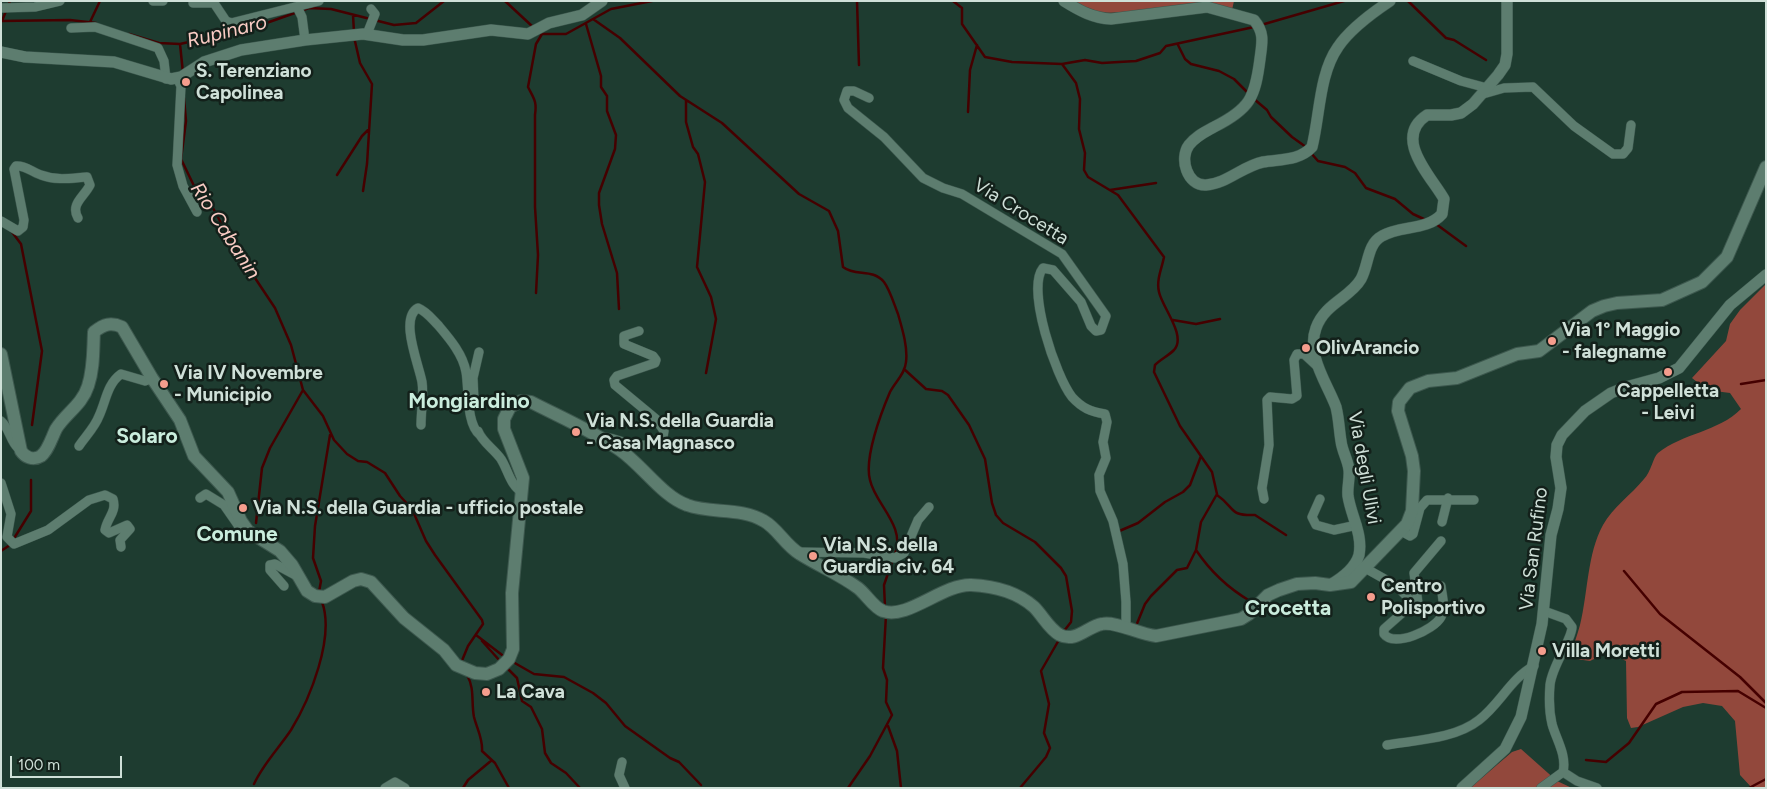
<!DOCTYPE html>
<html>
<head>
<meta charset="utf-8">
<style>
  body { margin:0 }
  #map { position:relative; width:1767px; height:789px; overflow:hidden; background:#1e3c30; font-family:Figtree,sans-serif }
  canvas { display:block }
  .frame { position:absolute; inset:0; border:2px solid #cfe0d8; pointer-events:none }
  .scale { position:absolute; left:10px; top:756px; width:112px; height:22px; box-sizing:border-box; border:2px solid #cfe0d8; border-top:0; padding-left:6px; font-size:15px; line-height:18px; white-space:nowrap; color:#cfe0d8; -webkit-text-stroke:4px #13201a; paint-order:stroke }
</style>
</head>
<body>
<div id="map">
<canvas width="1767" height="789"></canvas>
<div class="frame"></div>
<div class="scale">100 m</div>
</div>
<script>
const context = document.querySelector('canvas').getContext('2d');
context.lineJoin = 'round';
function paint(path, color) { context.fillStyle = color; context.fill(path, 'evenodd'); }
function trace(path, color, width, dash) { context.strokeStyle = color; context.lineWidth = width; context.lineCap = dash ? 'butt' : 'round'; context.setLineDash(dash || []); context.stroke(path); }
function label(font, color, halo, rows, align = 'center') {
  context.font = font + ' Figtree,sans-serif'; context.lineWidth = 5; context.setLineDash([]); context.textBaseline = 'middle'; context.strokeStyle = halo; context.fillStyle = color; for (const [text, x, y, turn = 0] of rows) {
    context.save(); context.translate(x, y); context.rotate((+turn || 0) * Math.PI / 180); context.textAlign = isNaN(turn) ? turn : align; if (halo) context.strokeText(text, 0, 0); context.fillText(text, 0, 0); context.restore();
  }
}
paint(new Path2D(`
  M1070,1H1234L1232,10L1097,13Z
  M1766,284V788H1752L1740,775L1735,721L1722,706L1703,703L1683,707L1638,727L1631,728L1627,718L1626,661L1608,652L1590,661L1569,658C1573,647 1577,636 1580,625C1588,593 1587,554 1603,525C1613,507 1631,495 1644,479C1651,472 1653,457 1658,453C1683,433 1718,432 1741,409L1730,393L1707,390L1692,378L1726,341L1730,324L1740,310Z
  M1521,749L1557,781L1572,788H1470L1512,752Z`), '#92483c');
trace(new Path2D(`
  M505,1L533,27
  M857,1L859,65
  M953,1L962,8V24L985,57L1012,62L1062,64L1085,60L1102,63L1136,61L1160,53L1166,46L1254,27
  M1408,1L1446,38L1454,40L1486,60
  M353,15L354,32
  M593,19L620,38L680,96L722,123L799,194L829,211L838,231L843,267C856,277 872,268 884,282C890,290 894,304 898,314C902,328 908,347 906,362C905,374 895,382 890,392C881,413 864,458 870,480C875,504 906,526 895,554
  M1,21L70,20L96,23
  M2,21L10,1
  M90,22L100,1
  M586,24L601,76V87L607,96V111L616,135L615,149L599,193V205L602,224L617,273L619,309
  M1261,25L1344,1
  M129,34L159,43L180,44L255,27L309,8L331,9L394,25L416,23L444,1
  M541,34H566L611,9L652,1
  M354,37L360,63L372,84L367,164L363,191
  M180,44L183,73
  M1178,45L1185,59L1191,64L1219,71L1234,79L1248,93
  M1062,64L1076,83L1080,99L1079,129L1085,153L1084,170L1088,177L1118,195L1164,257C1162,268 1156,280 1159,292C1162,307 1187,336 1174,350C1168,356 1161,359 1155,365L1154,372L1180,426L1212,472L1217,494L1201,522L1196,550L1187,568L1177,570L1151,596L1145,604L1136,626
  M184,98L186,121L181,159L196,190L213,208L233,245L275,308L291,345L303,390L323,416L334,440L347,454L358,461L367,462L385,473L400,496L412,509L426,541L435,555L482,620L483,624L468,646L461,663
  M1254,99L1267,110L1271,117L1292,137L1306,147
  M686,100V122L693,147L698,154L705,182L697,267L711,297L716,319L706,373
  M968,112L970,70L977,45
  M1311,153L1318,161L1345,167L1355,173L1366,188L1395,199L1413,214L1426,220
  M337,175L362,136L368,130
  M1110,190L1156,183
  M1436,224L1466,246
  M12,232L21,244L42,351L32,425
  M536,293L538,255L535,207V115C537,101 534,99 528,87L536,44L542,34
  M1173,320L1196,324L1220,319
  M904,369L926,389L942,391L948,395L969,425L985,459L992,503L996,515L1003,523L1035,542L1061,568L1066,576L1072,611L1071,622L1064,631
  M1741,384L1766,380
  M1217,495C1236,508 1228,516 1255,515L1286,535
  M256,523L262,468L270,448L303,390
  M1117,532L1138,523L1165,502L1183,492L1190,485L1201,456
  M13,540L31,511V480
  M1196,550C1210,571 1228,588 1250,601
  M1,551L10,545
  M1624,571L1660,614L1740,677L1766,703
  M319,592L321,581L313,558L315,526L330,435
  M885,607L884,585L893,559
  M476,635L506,658
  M482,641L500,661
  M513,662L534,674L564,677L593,693L606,703L625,726L670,758L679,762L701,785
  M506,667L517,678L522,701L531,707L542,729L545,753L551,763L566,773L580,788
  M467,675C475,689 471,702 474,717C477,729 483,739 482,751L495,763L509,788
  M888,726L897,751L901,788
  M1586,760L1606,762L1629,743L1656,704L1682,692L1738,691L1766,708
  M254,784C263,764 279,748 291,730C310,699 335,637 322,602
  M463,788L468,780L492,760
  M848,788L870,756L892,715L886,702L887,680L883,668L886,615
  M1020,788L1046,757L1050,748L1044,733L1049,704L1041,671L1060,638
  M1749,788L1766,779`), '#450000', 2.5);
const minor = new Path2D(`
  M153,1H163
  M193,3H214L226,21L231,23L319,1
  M297,7L302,17L305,40
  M1,8L35,7L60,1
  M71,28L95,27L158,48L164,61L166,79
  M367,34L375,14L371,9
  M1413,61L1461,81L1487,88
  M177,78L181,86L177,165L183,186L197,212
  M1483,94L1504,88L1533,87L1574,126L1613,154H1623L1628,148L1631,125
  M869,98L854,91H847L844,100L848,108L884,137L923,178L943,188L962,194L1062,254L1106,316L1101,330L1096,331L1091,326L1081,302L1053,270L1043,268C1026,289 1056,377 1072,397C1082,408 1091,412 1105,414L1107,422L1103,442L1106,458L1099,475L1100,491L1113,521L1123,564L1126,602V629
  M1,221L18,231L23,227L24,220L14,169L16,166C26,165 31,172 41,175C57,181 71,178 87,177L90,185C84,197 70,204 78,218
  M474,400L473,378L479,352
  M1,421C10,429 10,441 18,448
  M421,425C421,411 424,395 422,382C419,365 399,318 418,308C426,311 432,319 438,325C449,338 463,354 466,372C469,389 466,424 480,435
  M478,431C482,442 494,449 501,459C508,470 510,485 522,492
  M604,437C629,441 639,454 663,437L664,431L656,419L615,385L614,380L617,376L655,363L656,360L653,356L624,344V336L639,331
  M79,446C85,437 95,427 99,416C106,401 107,384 121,374L145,381L152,378
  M1,483L11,514L7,537L14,544L48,530L89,500L105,495L113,499C117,512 107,518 105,530L109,533L127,525L130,529L120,540L121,547
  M200,498L206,494L224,505L240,528
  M1264,499L1262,488L1269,445L1267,400L1270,397L1292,399L1297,396L1294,360L1297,354H1304L1317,366
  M1320,499L1312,517L1316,525L1334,530L1357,525
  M1442,522L1448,498
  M1401,531L1410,536L1413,534L1420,508L1427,500H1474
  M797,552L864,553L895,558L904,553L918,520L929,507
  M1365,568L1397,586L1410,600L1418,603L1414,573L1441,541
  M284,586L270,570V565L275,564L299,577
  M1410,600L1401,614L1384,629V634C1394,648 1434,630 1441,617C1446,608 1442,595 1441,586
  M1544,611L1566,619L1572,627C1572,640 1552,665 1550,685C1549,697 1549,711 1552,724C1556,739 1567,755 1563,772L1577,781L1597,788
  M1387,745C1416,740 1455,739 1479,720C1500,704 1511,678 1534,666
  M622,762L619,775L625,788
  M385,788L395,782L405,788
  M1541,788L1563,772`);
const tertiary = new Path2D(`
  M1064,1C1080,11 1093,18 1111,19L1207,7L1254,20C1265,33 1262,43 1260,59C1255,98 1250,109 1214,127C1205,132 1196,136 1189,145C1179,158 1187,186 1206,185C1226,184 1243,166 1263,162C1280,159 1299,161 1312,147C1320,115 1319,74 1338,47C1350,29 1372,13 1390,1
  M1,52L25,57L114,62L171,79L181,77L204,62L241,50L305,40L363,34L403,40H423L491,30L528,34L549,23L582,15L602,1
  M1330,585C1342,578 1355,569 1359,555C1363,534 1351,516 1348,496C1347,487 1350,479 1349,470C1348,460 1342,451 1341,441C1339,429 1339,419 1336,407C1327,383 1306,355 1316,328C1325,303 1350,298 1361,279C1369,264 1367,244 1382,236C1401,225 1427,231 1442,214L1444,199C1431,176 1392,138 1427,115H1451L1461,113L1473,104L1498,75L1505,65L1507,54V1
  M1462,788L1505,749L1521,717L1542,624L1551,535L1558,509L1561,488L1556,457L1557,445L1562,435L1585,411L1611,393L1626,387L1659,378L1679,368L1730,305L1766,275`);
const secondary = new Path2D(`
  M1,354L21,451C25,457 33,461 41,456C48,451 52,437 56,429C66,413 82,405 88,386C94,368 93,350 94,332C104,324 111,322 122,327L152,378L180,420L194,456L228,492L241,521L248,531L280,551L292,565L307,591L315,596L325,597L353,581L361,579L371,582L404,618L444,650L456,665L475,673L487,674L499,669L509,659L513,649L512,593L523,478L504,429V419L510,407L521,401L531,402C560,417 593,431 620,450C642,465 663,497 687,505C711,514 741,507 764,521C778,529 785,545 800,554C819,566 839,574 858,588C866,594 874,608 883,611C907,620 943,584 971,585C993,586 1017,592 1034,607C1043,616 1049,629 1060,635C1076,643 1088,626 1102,624C1116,621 1138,634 1156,636L1241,619L1249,614L1268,595L1279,590L1297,584L1315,583L1330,585L1351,582L1407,524L1412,511L1414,471L1412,456L1398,411L1399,402L1410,388L1428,381L1457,378L1517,354L1539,351L1592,311L1604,306L1617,303L1662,300L1702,282L1727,257L1766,167`);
trace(minor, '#3d584e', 10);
trace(tertiary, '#3d584e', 12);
trace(secondary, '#3d584e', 14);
trace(minor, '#5d7d6f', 9);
trace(tertiary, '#5d7d6f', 11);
trace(secondary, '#5d7d6f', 12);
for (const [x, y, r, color] of [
  [186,82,5,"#f59d8d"],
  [1552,341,5,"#f59d8d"],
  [1306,348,5,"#f59d8d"],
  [1668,372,5,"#f59d8d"],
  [164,384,5,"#f59d8d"],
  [576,432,5,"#f59d8d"],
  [243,508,5,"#f59d8d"],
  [813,556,5,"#f59d8d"],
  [1371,597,5,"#f59d8d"],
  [1542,651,5,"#f59d8d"],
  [486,692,5,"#f59d8d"]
]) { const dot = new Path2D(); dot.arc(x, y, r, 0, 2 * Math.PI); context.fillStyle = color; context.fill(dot); trace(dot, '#13201a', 2); }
label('bold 19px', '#cfe0d8', '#13201a', [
  ["S. Terenziano",196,71],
  ["Capolinea",196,93],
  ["Via 1° Maggio",1562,330],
  ["- falegname",1562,352],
  ["OlivArancio",1316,348],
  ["Via IV Novembre",174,373],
  ["- Municipio",174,395],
  ["Cappelletta",1668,391,"center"],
  ["- Leivi",1668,413,"center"],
  ["Via N.S. della Guardia",586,421],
  ["- Casa Magnasco",586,443],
  ["Via N.S. della Guardia - ufficio postale",253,508],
  ["Via N.S. della",823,545],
  ["Guardia civ. 64",823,567],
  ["Centro",1381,586],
  ["Polisportivo",1381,608],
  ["Villa Moretti",1552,651],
  ["La Cava",496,692]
], 'left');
label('19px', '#cfe0d8', '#13201a', [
  ["Via Crocetta",1021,212,32],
  ["Via degli Ulivi",1364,468,80],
  ["Via San Rufino",1534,549,-83]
]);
label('italic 20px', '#faccc4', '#13201a', [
  ["Rupinaro",227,32,-14],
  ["Rio Cabanin",225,231,57]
]);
label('bold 21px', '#caeddd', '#13201a', [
  ["Mongiardino",469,402],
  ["Solaro",147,437],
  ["Comune",237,535],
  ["Crocetta",1288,609]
]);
</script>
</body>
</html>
